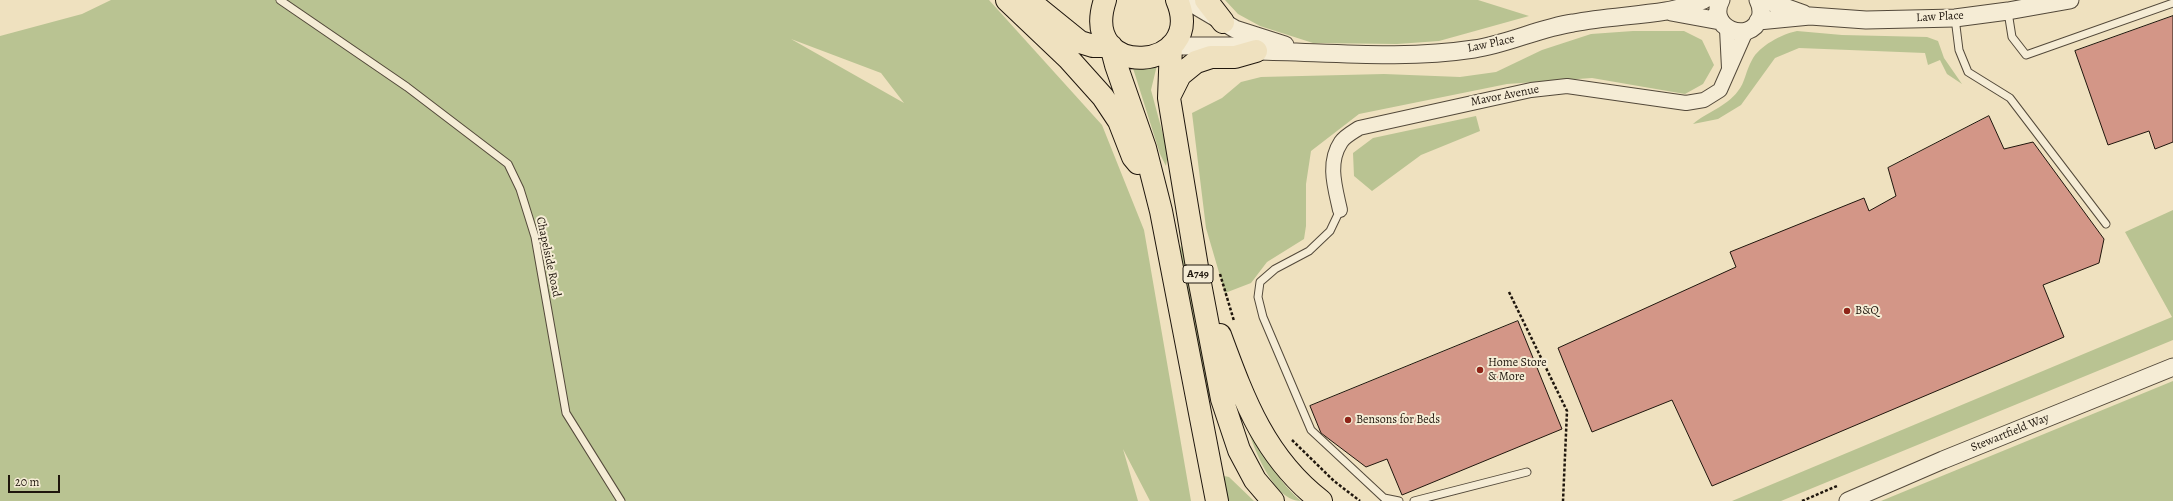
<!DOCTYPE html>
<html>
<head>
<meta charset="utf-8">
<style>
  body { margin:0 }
  #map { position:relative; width:2173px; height:501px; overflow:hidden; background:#efe1bf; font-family:Alegreya,serif }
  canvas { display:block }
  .scale { position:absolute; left:8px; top:475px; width:52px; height:18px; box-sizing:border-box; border:2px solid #1f160d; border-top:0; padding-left:5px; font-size:12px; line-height:14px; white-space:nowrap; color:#1f160d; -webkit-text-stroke:3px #f5ecd5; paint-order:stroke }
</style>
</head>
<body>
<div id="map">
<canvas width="2173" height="501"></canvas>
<div class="scale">20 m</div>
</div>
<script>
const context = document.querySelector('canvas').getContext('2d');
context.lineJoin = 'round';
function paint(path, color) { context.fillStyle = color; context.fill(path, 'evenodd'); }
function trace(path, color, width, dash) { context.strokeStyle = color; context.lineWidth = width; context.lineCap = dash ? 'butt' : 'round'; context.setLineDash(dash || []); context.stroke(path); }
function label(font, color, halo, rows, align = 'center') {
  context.font = font + ' Alegreya,serif'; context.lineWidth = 4; context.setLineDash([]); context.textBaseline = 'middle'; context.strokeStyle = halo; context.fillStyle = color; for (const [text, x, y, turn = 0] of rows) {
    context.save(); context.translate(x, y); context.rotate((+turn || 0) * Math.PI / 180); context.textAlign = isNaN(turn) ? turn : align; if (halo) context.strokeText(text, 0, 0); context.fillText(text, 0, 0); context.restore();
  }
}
paint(new Path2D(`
  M111,0H989L1102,125L1144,230L1191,501H1150L1123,449L1138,501H0V36L82,14ZM791,39L881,73L904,103Z
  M1225,0H1478L1529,16L1439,41L1397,44L1313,43L1260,26L1238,14Z
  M1633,31H1684L1702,40L1714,65L1703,84L1685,94L1592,78L1507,84L1359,114L1311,151L1306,184V226L1304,239L1267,262L1251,283L1225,293L1206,228L1192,113L1222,98L1241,82L1261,77L1384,74L1460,77L1496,72L1542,50L1591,34Z
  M1797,31L1842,35L1927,37L1938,41L1944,58L1962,84L1947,74L1940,60L1928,65L1925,53L1799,48L1775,58L1741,105L1718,119L1693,124C1707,112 1726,107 1738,91C1745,83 1746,70 1752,60C1759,46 1782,34 1797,31Z
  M1132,65L1146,68L1157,65L1151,90L1168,153L1166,166L1160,154Z
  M1476,116L1480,131L1421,155L1372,191L1354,176L1353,153L1373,138Z
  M2173,210V340L1781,501H1732L2172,317L2125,232Z
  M1181,245L1187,260L1211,390L1208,401L1178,258Z
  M2173,381V501H1881Z
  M1240,406C1257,438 1272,477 1301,501C1269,501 1248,431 1240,406Z
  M1224,476L1229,477L1254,501H1227L1223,485Z`), '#b9c392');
const building = new Path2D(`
  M2173,16V142L2155,149L2149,131L2108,145L2075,51Z
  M1989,116L2004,149L2033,142L2104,239L2099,263L2043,285L2064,337L1712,486L1672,400L1592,432L1558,348L1736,267L1730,252L1864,198L1869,211L1896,196L1888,168Z
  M1518,321L1562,429L1402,495L1387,459L1366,467L1321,433L1310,406Z`);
paint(building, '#d39687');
trace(building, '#1f160d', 1);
const service = new Path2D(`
  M280,0L407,87L508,164L520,189L535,237L566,413L621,501
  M2008,12L2012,37L2026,55L2173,3
  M1955,18L1959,50L1968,72L2010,98L2106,224
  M1340,210L1330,231L1309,251L1275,269L1260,282L1258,297L1263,317L1311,430L1384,498L1399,501
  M1414,501L1527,472`);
const minor = new Path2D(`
  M1727,29L1729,68
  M1340,210C1335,187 1327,163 1341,142C1345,136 1353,132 1359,128L1531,90L1567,86L1686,103L1704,100L1720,90L1746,31`);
const tertiary = new Path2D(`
  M1186,0L1235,29L1285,45
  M1721,0C1706,27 1749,46 1760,18C1762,12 1761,6 1758,0
  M1765,0L1804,14
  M1671,12L1720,21
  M1758,21L1810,16L1866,20L1955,18L2008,11L2070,0
  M1171,46H1236L1256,51C1328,52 1402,60 1474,49C1508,44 1539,28 1573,23C1604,17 1635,16 1666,11C1679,9 1692,4 1704,0
  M1848,501L1943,460L2173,367`);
const primary = new Path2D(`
  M1007,0L1068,58L1103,97L1119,121L1133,157L1138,163
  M1028,0L1080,42L1093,46H1111
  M1105,0C1078,82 1208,72 1177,0
  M1206,0L1223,22
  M1111,46L1116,65L1145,148L1161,211L1217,501
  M1171,46L1169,98L1198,273L1222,399L1239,450L1255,480L1273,501
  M1170,95L1180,75L1196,62L1211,57H1235L1256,51
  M1220,335C1244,400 1265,458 1321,501`);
trace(service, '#53493a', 9);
trace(minor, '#53493a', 16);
trace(tertiary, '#53493a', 19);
trace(primary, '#1f160d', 24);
trace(new Path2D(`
  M1220,274L1234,321
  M1509,292L1567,411L1563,501
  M1292,440L1334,481L1360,501
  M1802,501L1837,486`), '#1f160d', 2.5, [3, 2]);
trace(service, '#f5ecd5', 7);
trace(minor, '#f5ecd5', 14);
trace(tertiary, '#f5ecd5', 17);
trace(primary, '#efe1bf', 22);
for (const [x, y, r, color] of [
  [1847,311,4,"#8f2418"],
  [1480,370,4,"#8f2418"],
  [1348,420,4,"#8f2418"]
]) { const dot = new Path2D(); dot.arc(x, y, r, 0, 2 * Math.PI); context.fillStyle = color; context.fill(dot); trace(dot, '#f5ecd5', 1.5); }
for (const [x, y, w] of [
  [1198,274,30]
]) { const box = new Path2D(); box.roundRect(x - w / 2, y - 9, w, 18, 3); context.fillStyle = '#f5ecd5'; context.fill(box); trace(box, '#1f160d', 1); }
label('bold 11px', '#1f160d', null, [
  ["A749",1198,274]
]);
label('12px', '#1f160d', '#f5ecd5', [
  ["Law Place",1940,17,-3],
  ["Law Place",1491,44,-12],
  ["Mavor Avenue",1505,96,-11],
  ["Chapelside Road",548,257,78],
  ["Stewartfield Way",2010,433,-22]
]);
label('12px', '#1f160d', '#f5ecd5', [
  ["B&Q",1855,311],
  ["Home Store",1488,363],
  ["& More",1488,377],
  ["Bensons for Beds",1356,420]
], 'left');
</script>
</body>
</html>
